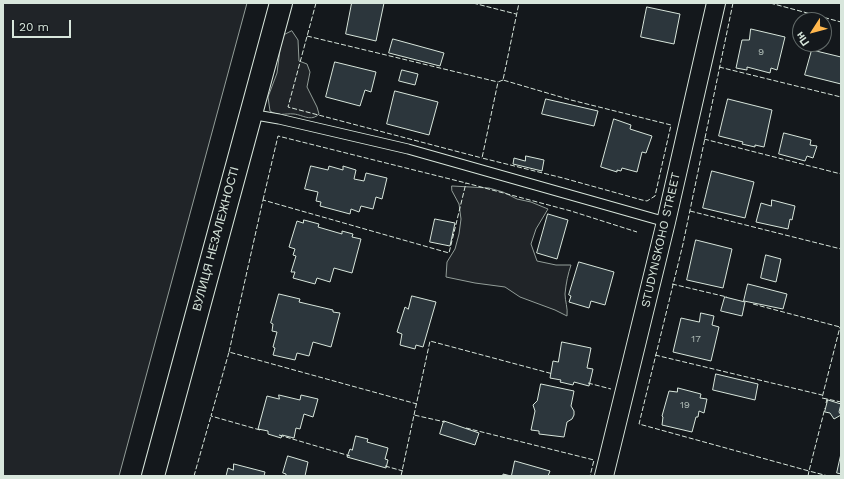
<!DOCTYPE html>
<html>
<head>
<meta charset="utf-8">
<style>
  body { margin:0 }
  #map { position:relative; width:844px; height:479px; overflow:hidden; background:#14181c; font-family:"Work Sans",sans-serif }
  canvas { display:block }
  .frame { position:absolute; inset:0; border:4px solid #d8e6dc; pointer-events:none }
  .north { position:absolute; left:792px; top:12px; width:40px; height:40px; box-sizing:border-box; background:#14181c; border:1px solid #626a69; border-radius:50%; rotate:234deg; font-size:11px; font-weight:700; line-height:16px; text-align:center; color:#d8e6dc }
  .north::after { content:''; display:block; margin:auto; width:14px; height:18px; background:#ffb74d; clip-path:polygon(50% 0,100% 100%,50% 72%,0 100%) }
  .scale { position:absolute; left:12px; top:20px; width:59px; height:18px; box-sizing:border-box; border:2px solid #d8e6dc; border-top:0; padding-left:5px; font-size:12px; line-height:14px; white-space:nowrap; color:#d8e6dc; -webkit-text-stroke:3px #14181c; paint-order:stroke }
</style>
</head>
<body>
<div id="map">
<canvas width="844" height="479"></canvas>
<div class="frame"></div>
<div class="north">Пн</div>
<div class="scale">20 m</div>
</div>
<script>
const context = document.querySelector('canvas').getContext('2d');
context.lineJoin = 'round';
function paint(path, color) { context.fillStyle = color; context.fill(path, 'evenodd'); }
function trace(path, color, width, dash) { context.strokeStyle = color; context.lineWidth = width; context.lineCap = dash ? 'butt' : 'round'; context.setLineDash(dash || []); context.stroke(path); }
function label(font, color, halo, rows, align = 'center') {
  context.font = font + ' "Work Sans",sans-serif'; context.lineWidth = 3; context.setLineDash([]); context.textBaseline = 'middle'; context.strokeStyle = halo; context.fillStyle = color; for (const [text, x, y, turn = 0] of rows) {
    context.save(); context.translate(x, y); context.rotate((+turn || 0) * Math.PI / 180); context.textAlign = isNaN(turn) ? turn : align; if (halo) context.strokeText(text, 0, 0); context.fillText(text, 0, 0); context.restore();
  }
}
const green = new Path2D(`
  M3,3H247L119,476H3Z
  M292,31L298,40L299,61L307,64L310,72L307,87L317,107L319,114C311,122 303,115 294,114C284,113 279,117 270,111L268,97L277,73L281,42L284,35Z
  M452,186L489,188L503,192L517,199L531,202L548,209L536,229L531,244L537,261L556,265H571C568,274 566,283 565,294C565,301 568,308 567,316L555,310L520,297L505,287L475,283L446,277L447,262L455,249L459,234L461,219L459,204L452,191Z`);
paint(green, '#202428');
trace(green, '#939e99', 1);
const building = new Path2D(`
  M352,3H384L376,41L346,34Z
  M647,7L680,14L674,44L641,37Z
  M751,29L785,37L777,70L771,68L770,73L747,67V70L736,68L742,40H749Z
  M393,39L444,53L440,66L389,53Z
  M812,50L841,57V84L805,75Z
  M335,62L376,72L371,92L365,90L360,106L326,97Z
  M402,70L418,74L415,85L399,81Z
  M395,91L438,102L429,135L387,124Z
  M546,99L598,111L594,126L542,114Z
  M728,99L772,110L764,147L755,145V147L742,144L743,142L719,136Z
  M614,119L631,125L630,129L652,136L646,153L642,152L637,172L622,168L621,171L617,170V172L601,167Z
  M784,133L811,140L810,145L817,146L813,158L807,156L805,161L779,154Z
  M526,156L544,160L542,171L513,164L514,158L525,161Z
  M311,166L328,170L329,166L343,170V166L356,170L354,179L364,181L366,173L387,178L382,199L376,197L373,209L361,206L359,212L351,209L350,214L320,206L321,202L316,201L318,192L305,189Z
  M712,171L754,182L745,218L703,208Z
  M772,200L795,206L792,220L790,219L788,229L756,222L761,203L771,206Z
  M548,214L568,220L557,259L537,253Z
  M435,219L455,223L450,246L430,242Z
  M304,220L319,224L318,227L342,234V231L353,234L352,237L361,239L352,273L334,268L330,282L317,278L315,284L293,278L295,272H291L296,256L293,255L295,249L289,247L297,221L303,223Z
  M696,240L732,249L723,288L687,280Z
  M766,255L781,259L776,282L761,278Z
  M579,262L614,272L605,305L591,301L589,308L569,302L571,296L569,295Z
  M748,284L787,294L783,309L744,301Z
  M279,294L300,299L299,302L333,310V312L340,313L331,347L313,342L309,356L297,353L295,360L273,355L275,348L273,347L277,332L272,331L273,324L271,323Z
  M412,296L436,302L423,347L416,345L415,349L400,345L402,334L397,332L405,307L408,309Z
  M725,297L745,302L742,316L721,311Z
  M701,313L714,316L712,325L719,327L711,361L673,352L681,318L699,322Z
  M562,342L591,348L587,368L593,369L589,386L574,382L573,385L560,382L561,380L550,378L553,361L558,362Z
  M716,374L758,384L755,400L713,390Z
  M541,384L574,391L571,406L574,411V415L572,419L567,422L564,437L539,434V431L531,430L535,411L533,405L537,401Z
  M678,388L701,394L700,398L707,399L704,413L699,411L698,417H696L692,432L662,425L663,417L662,416L669,391L677,392Z
  M279,395L300,400L301,395L318,399L313,417L304,414L300,429L296,428L294,438L282,435L281,438L268,434V431L258,429L267,396L279,399Z
  M828,400L841,404L839,412L841,415L834,419L830,413L825,412Z
  M444,421L479,433L475,445L440,434Z
  M356,436L368,439L367,442L388,448L385,459L388,460L386,468L347,457L350,449L352,450Z
  M841,454V474L837,473Z
  M288,456L308,462L305,476H286V474L283,473Z
  M515,461L550,471L548,476H503V474L511,476Z
  M234,464L265,472L264,476H226L228,468L233,470Z`);
paint(building, '#2c363c');
trace(building, '#d8e6dc', 1);
const service = new Path2D(`
  M250,114L279,119L408,149L666,222`);
const minor = new Path2D(`
  M604,476L666,222L716,3`);
const tertiary = new Path2D(`
  M153,476L281,3`);
trace(service, '#d8e6dc', 11);
trace(minor, '#d8e6dc', 20);
trace(tertiary, '#d8e6dc', 24);
trace(service, '#14181c', 9);
trace(minor, '#14181c', 18);
trace(tertiary, '#14181c', 22);
trace(new Path2D(`
  M316,3L288,107L482,158
  M473,3L516,14
  M733,3L683,244L639,424L809,471L825,408
  M770,3L841,22
  M307,36L498,82
  M719,67L841,97
  M503,80L498,82L482,158L563,178L642,200L647,201L655,196L671,125L571,100L503,80L519,3
  M704,139L841,174
  M263,200L278,136L466,183
  M690,211L841,249
  M672,284L727,297
  M753,304L840,327
  M229,352L263,200L449,253L466,183L571,211L637,232
  M655,355L822,395
  M588,383L611,389
  M827,399L822,398L840,327H841
  M826,403L827,399L841,402
  M414,415L430,341L553,374
  M466,428L594,460L590,476
  M260,430L211,416L229,352L417,404
  M279,435L350,456
  M385,466L403,471
  M194,476L211,416
  M401,476L414,415L445,422
  M808,476L809,471L828,476`), '#d8e6dc', 1, [5, 2]);
label('10px', '#adbab4', null, [
  ["9",761,52],
  ["17",696,339],
  ["19",685,405]
]);
label('12px', '#d8e6dc', '#14181c', [
  ["ВУЛИЦЯ НЕЗАЛЕЖНОСТІ",216,239,-75],
  ["STUDYNSKOHO STREET",661,240,-77]
]);
</script>
</body>
</html>
